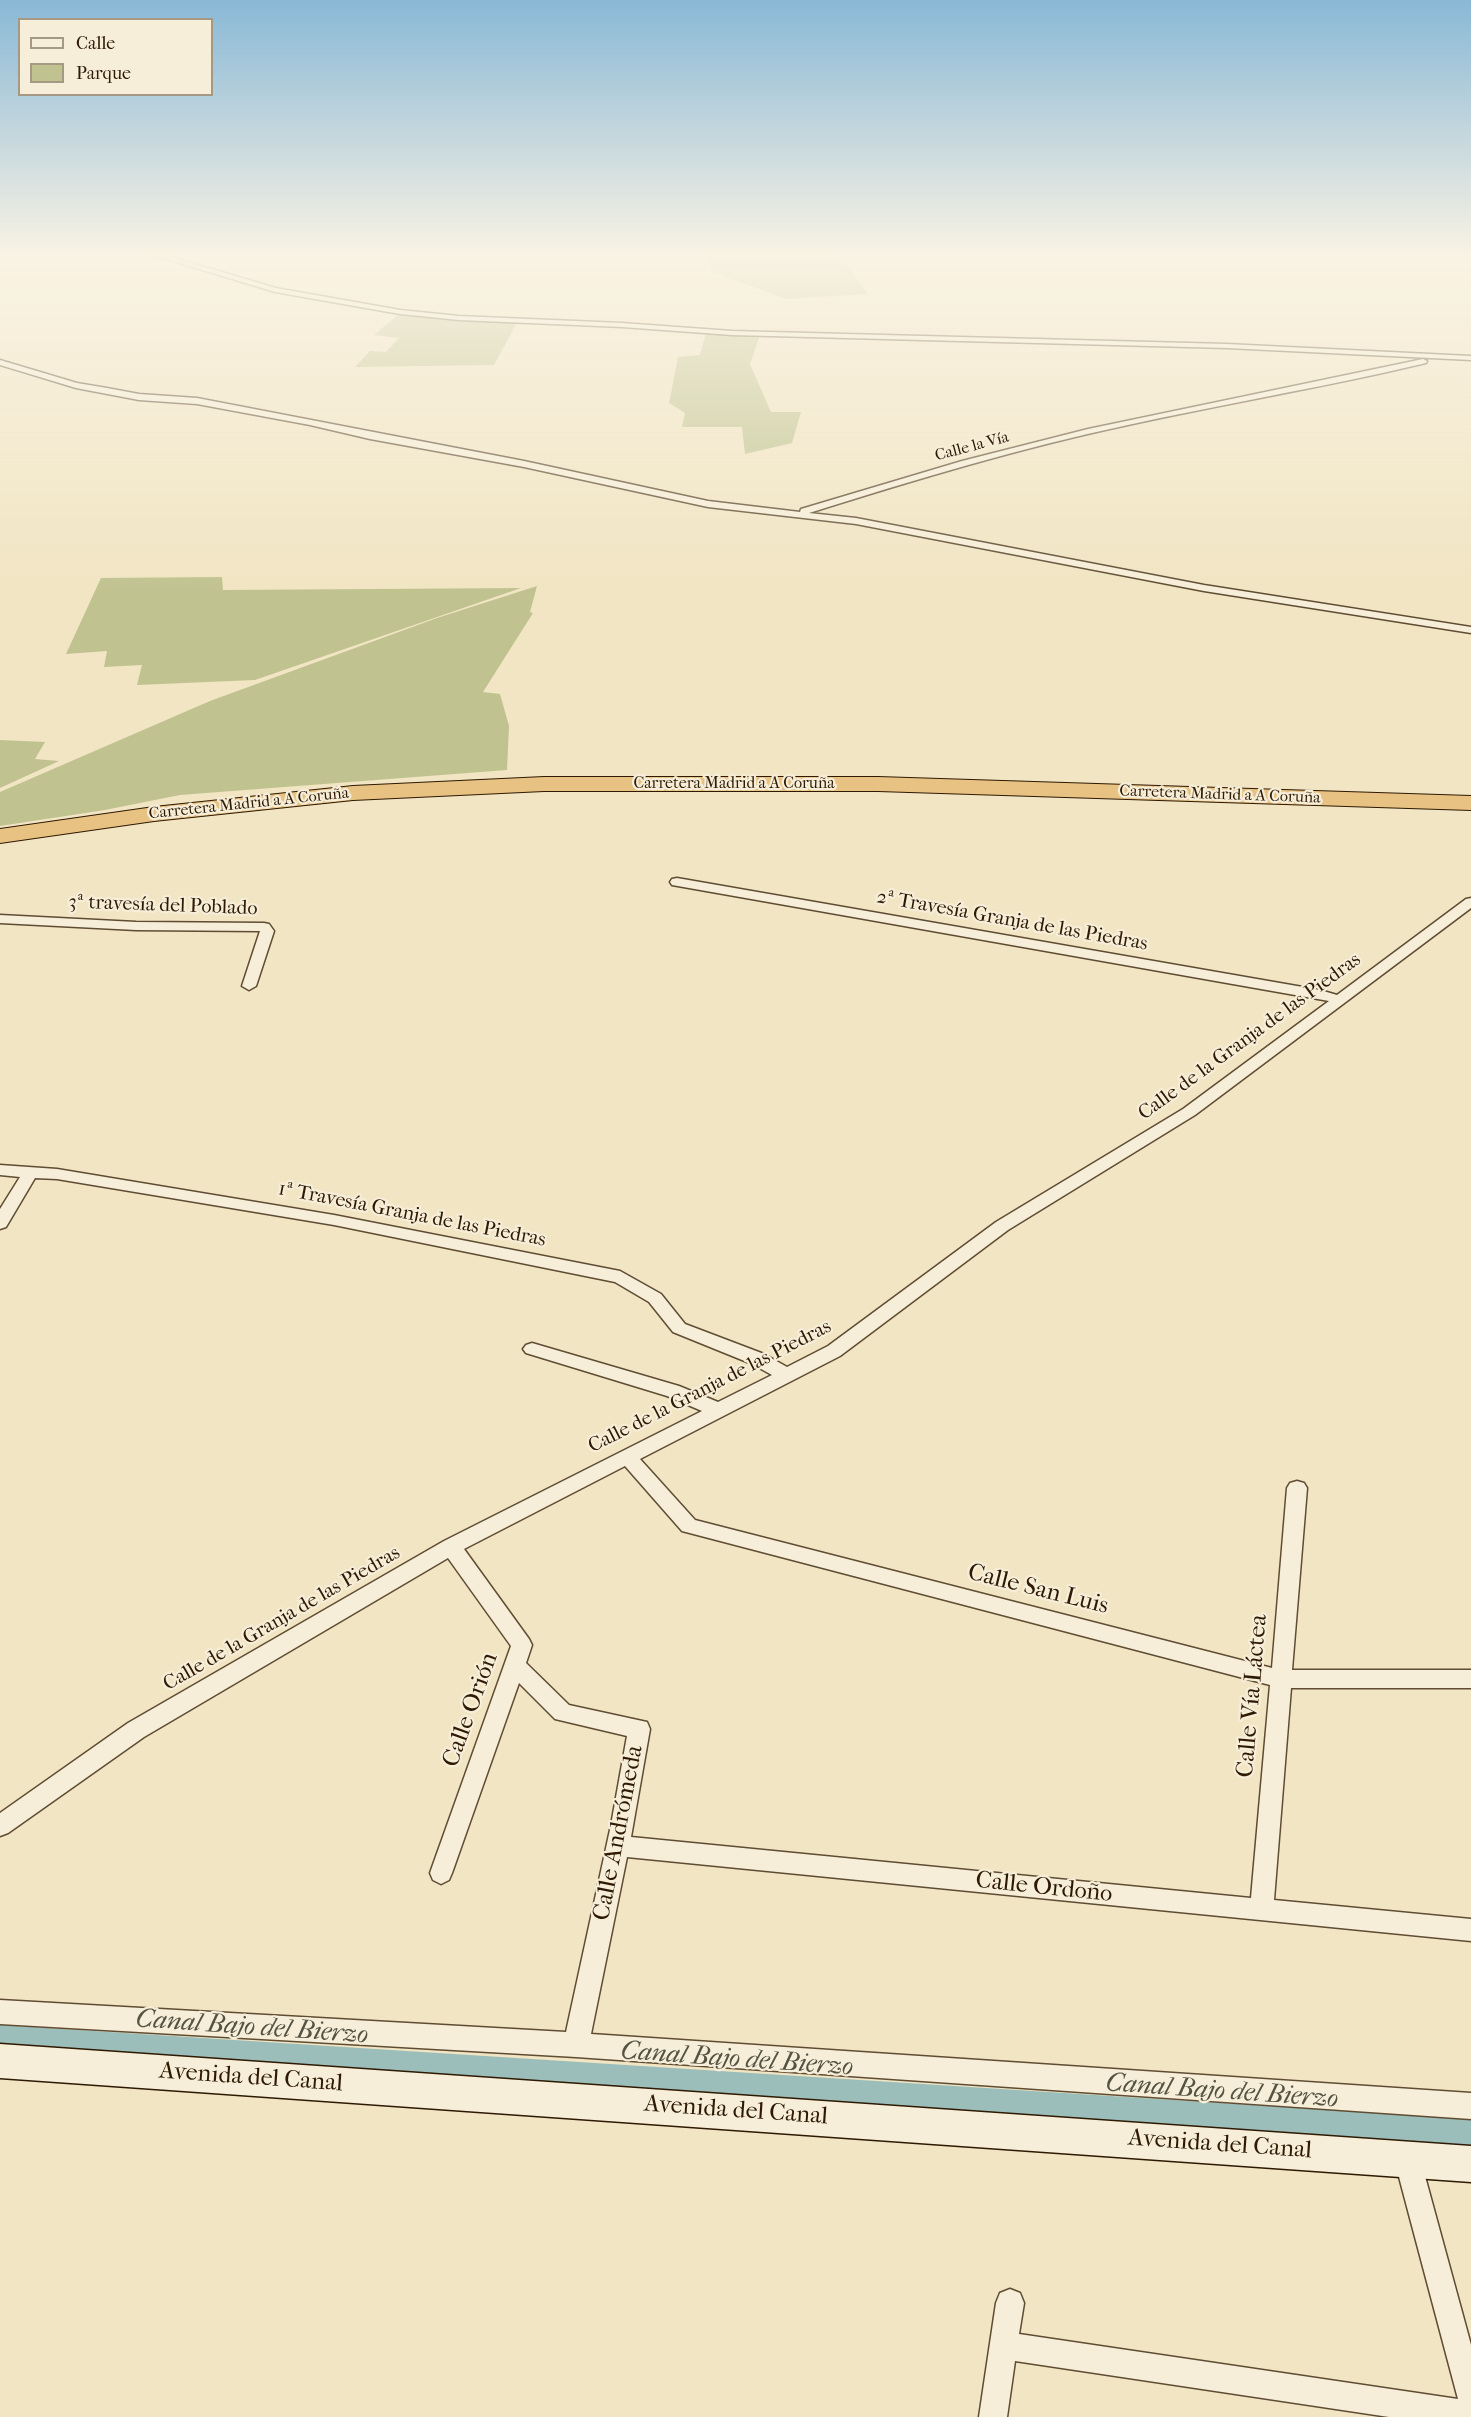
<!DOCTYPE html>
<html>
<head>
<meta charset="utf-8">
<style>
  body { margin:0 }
  #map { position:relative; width:1471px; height:2417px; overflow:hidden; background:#f1e5c3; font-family:"IM FELL French Canon",serif }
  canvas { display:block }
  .legend { position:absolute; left:18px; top:18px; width:195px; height:78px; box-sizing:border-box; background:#f6eed8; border:2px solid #a69983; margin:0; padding:8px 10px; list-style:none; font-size:18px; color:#2e1903 }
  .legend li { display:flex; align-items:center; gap:12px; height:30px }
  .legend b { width:30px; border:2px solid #a69983 }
</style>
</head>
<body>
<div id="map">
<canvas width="1471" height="2417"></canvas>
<ul class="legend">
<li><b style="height:8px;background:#f6eed8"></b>Calle</li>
<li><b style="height:16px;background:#c0c390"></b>Parque</li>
</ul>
</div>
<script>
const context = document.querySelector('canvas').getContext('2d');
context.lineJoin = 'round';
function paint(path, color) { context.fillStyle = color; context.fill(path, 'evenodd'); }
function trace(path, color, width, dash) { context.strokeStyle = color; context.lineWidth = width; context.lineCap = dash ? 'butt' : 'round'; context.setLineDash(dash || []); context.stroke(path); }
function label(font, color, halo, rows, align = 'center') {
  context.font = font + ' "IM FELL French Canon",serif'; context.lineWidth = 4.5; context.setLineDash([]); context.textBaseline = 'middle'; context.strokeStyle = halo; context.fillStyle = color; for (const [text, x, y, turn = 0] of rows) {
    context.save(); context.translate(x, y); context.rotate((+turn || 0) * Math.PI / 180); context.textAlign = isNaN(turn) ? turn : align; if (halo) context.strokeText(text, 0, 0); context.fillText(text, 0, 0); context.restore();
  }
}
paint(new Path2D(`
  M707,254H829L847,265L868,294L786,299L712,272Z
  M400,313L518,321L494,365L355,367L370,351L386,352L399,338L374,335Z
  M706,333L760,335L750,364L771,412H801L792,443L745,454L742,427H682L685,413L669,403L678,357L700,355Z
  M222,577L223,590L521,588L255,680L137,685L142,665L104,667L107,651L66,654L101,578Z
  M537,586L530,612L533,613L483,692L500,694L509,726L507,770L180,795L105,810L0,826V792L210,701L437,618Z
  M0,740L45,742L35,759L59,761L0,788Z`), '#c0c390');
paint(new Path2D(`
  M0,2025L1471,2119V2147L0,2051Z`), '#9cbeba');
const street = new Path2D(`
  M150,254H161L276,288L400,310L459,316L622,323L732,331L1227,344L1471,356V360L1227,348L732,335L622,327L459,320L400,314L275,292Z
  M1423,359L1427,361L1426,363L1387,372C1301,391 1214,406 1128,425C1020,448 914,480 809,513L856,518L1204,585L1471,627V633L1204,591L856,524L708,507L524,467L370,439L310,425L197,404L139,400L76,388L0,365V360L77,383L107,388L139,394L197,398L524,461L708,501L800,512L801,509L962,461L1088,429Z
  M677,878L1320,990L1337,995L1466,899L1471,898V908L1195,1115L1008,1230L840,1356L640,1459L695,1520L1272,1668L1287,1488L1290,1483L1297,1481L1304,1483L1307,1488L1292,1670H1471V1688H1291L1274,1900L1471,1919V1941L627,1857L591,2034L1471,2093V2119L576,2057L0,2024V2000L566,2032L611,1825L627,1736L555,1719L519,1683L452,1873L449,1880L441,1884L433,1880L430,1873L511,1646L448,1558L144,1737L8,1833L0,1836V1813L128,1723L444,1541L702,1411L667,1396L526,1353L523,1349L526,1345L532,1343L679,1386L718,1402L772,1375L752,1364L673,1332L649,1302L615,1282L334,1225L57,1179L35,1178L6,1227L0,1229V1209L20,1177L0,1175V1165L57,1169L334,1215L620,1271L661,1294L685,1324L764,1354L787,1367L828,1346L996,1222L1183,1109L1329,1001L672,885L670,882L672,879ZM625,1466L682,1531L1270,1685L1251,1898L631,1837L650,1729L647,1722L569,1705L526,1663L532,1645L529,1639L464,1549Z
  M0,915L136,922L264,923L269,924L274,931L256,986L249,990L242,986L260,931L136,930L0,923Z
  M1407,2145L1416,2149L1420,2158L1471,2345V2417H1389L1015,2361L1007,2417H979L996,2303L1000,2293L1010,2289L1020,2293L1024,2303L1019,2334L1458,2399L1394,2158L1398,2149Z`);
const secondary = new Path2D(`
  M0,2044L1471,2146V2182L0,2078Z`);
const highway = new Path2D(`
  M544,777H878L1471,796V810L878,791H544L353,800L154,821L0,843V829L154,807L353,786Z`);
trace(street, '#5f4c33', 3);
trace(secondary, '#2e1903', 3);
trace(highway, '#2e1903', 2);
paint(street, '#f6eed8');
paint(secondary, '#f6eed8');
paint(highway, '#e8c282');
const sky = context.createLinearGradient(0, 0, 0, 592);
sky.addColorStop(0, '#89b8d6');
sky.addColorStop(0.43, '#f9f3e4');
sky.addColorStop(1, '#f9f3e400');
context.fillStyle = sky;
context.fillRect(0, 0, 1471, 592);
label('16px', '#2e1903', '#f6eed8', [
  ["Calle la Vía",972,447,-15],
  ["Carretera Madrid a A Coruña",734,784],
  ["Carretera Madrid a A Coruña",1220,795,2],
  ["Carretera Madrid a A Coruña",249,804,-6]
]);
label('20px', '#2e1903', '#f6eed8', [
  ["3ª travesía del Poblado",163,906,2],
  ["2ª Travesía Granja de las Piedras",1012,921,10],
  ["Calle de la Granja de las Piedras",1250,1037,-36],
  ["1ª Travesía Granja de las Piedras",412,1215,11],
  ["Calle de la Granja de las Piedras",710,1387,-27],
  ["Calle de la Granja de las Piedras",282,1619,-30]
]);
label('24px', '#2e1903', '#f6eed8', [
  ["Calle San Luis",1038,1590,14],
  ["Calle Vía Láctea",1253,1696,-85],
  ["Calle Orión",471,1710,-70],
  ["Calle Andrómeda",619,1833,-79],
  ["Calle Ordoño",1044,1888,6],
  ["Avenida del Canal",251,2078,4],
  ["Avenida del Canal",736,2111,4],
  ["Avenida del Canal",1220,2145,4]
]);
label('italic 26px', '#545343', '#f6eed8', [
  ["Canal Bajo del Bierzo",252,2028,4],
  ["Canal Bajo del Bierzo",737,2060,4],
  ["Canal Bajo del Bierzo",1222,2092,4]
]);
</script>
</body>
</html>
